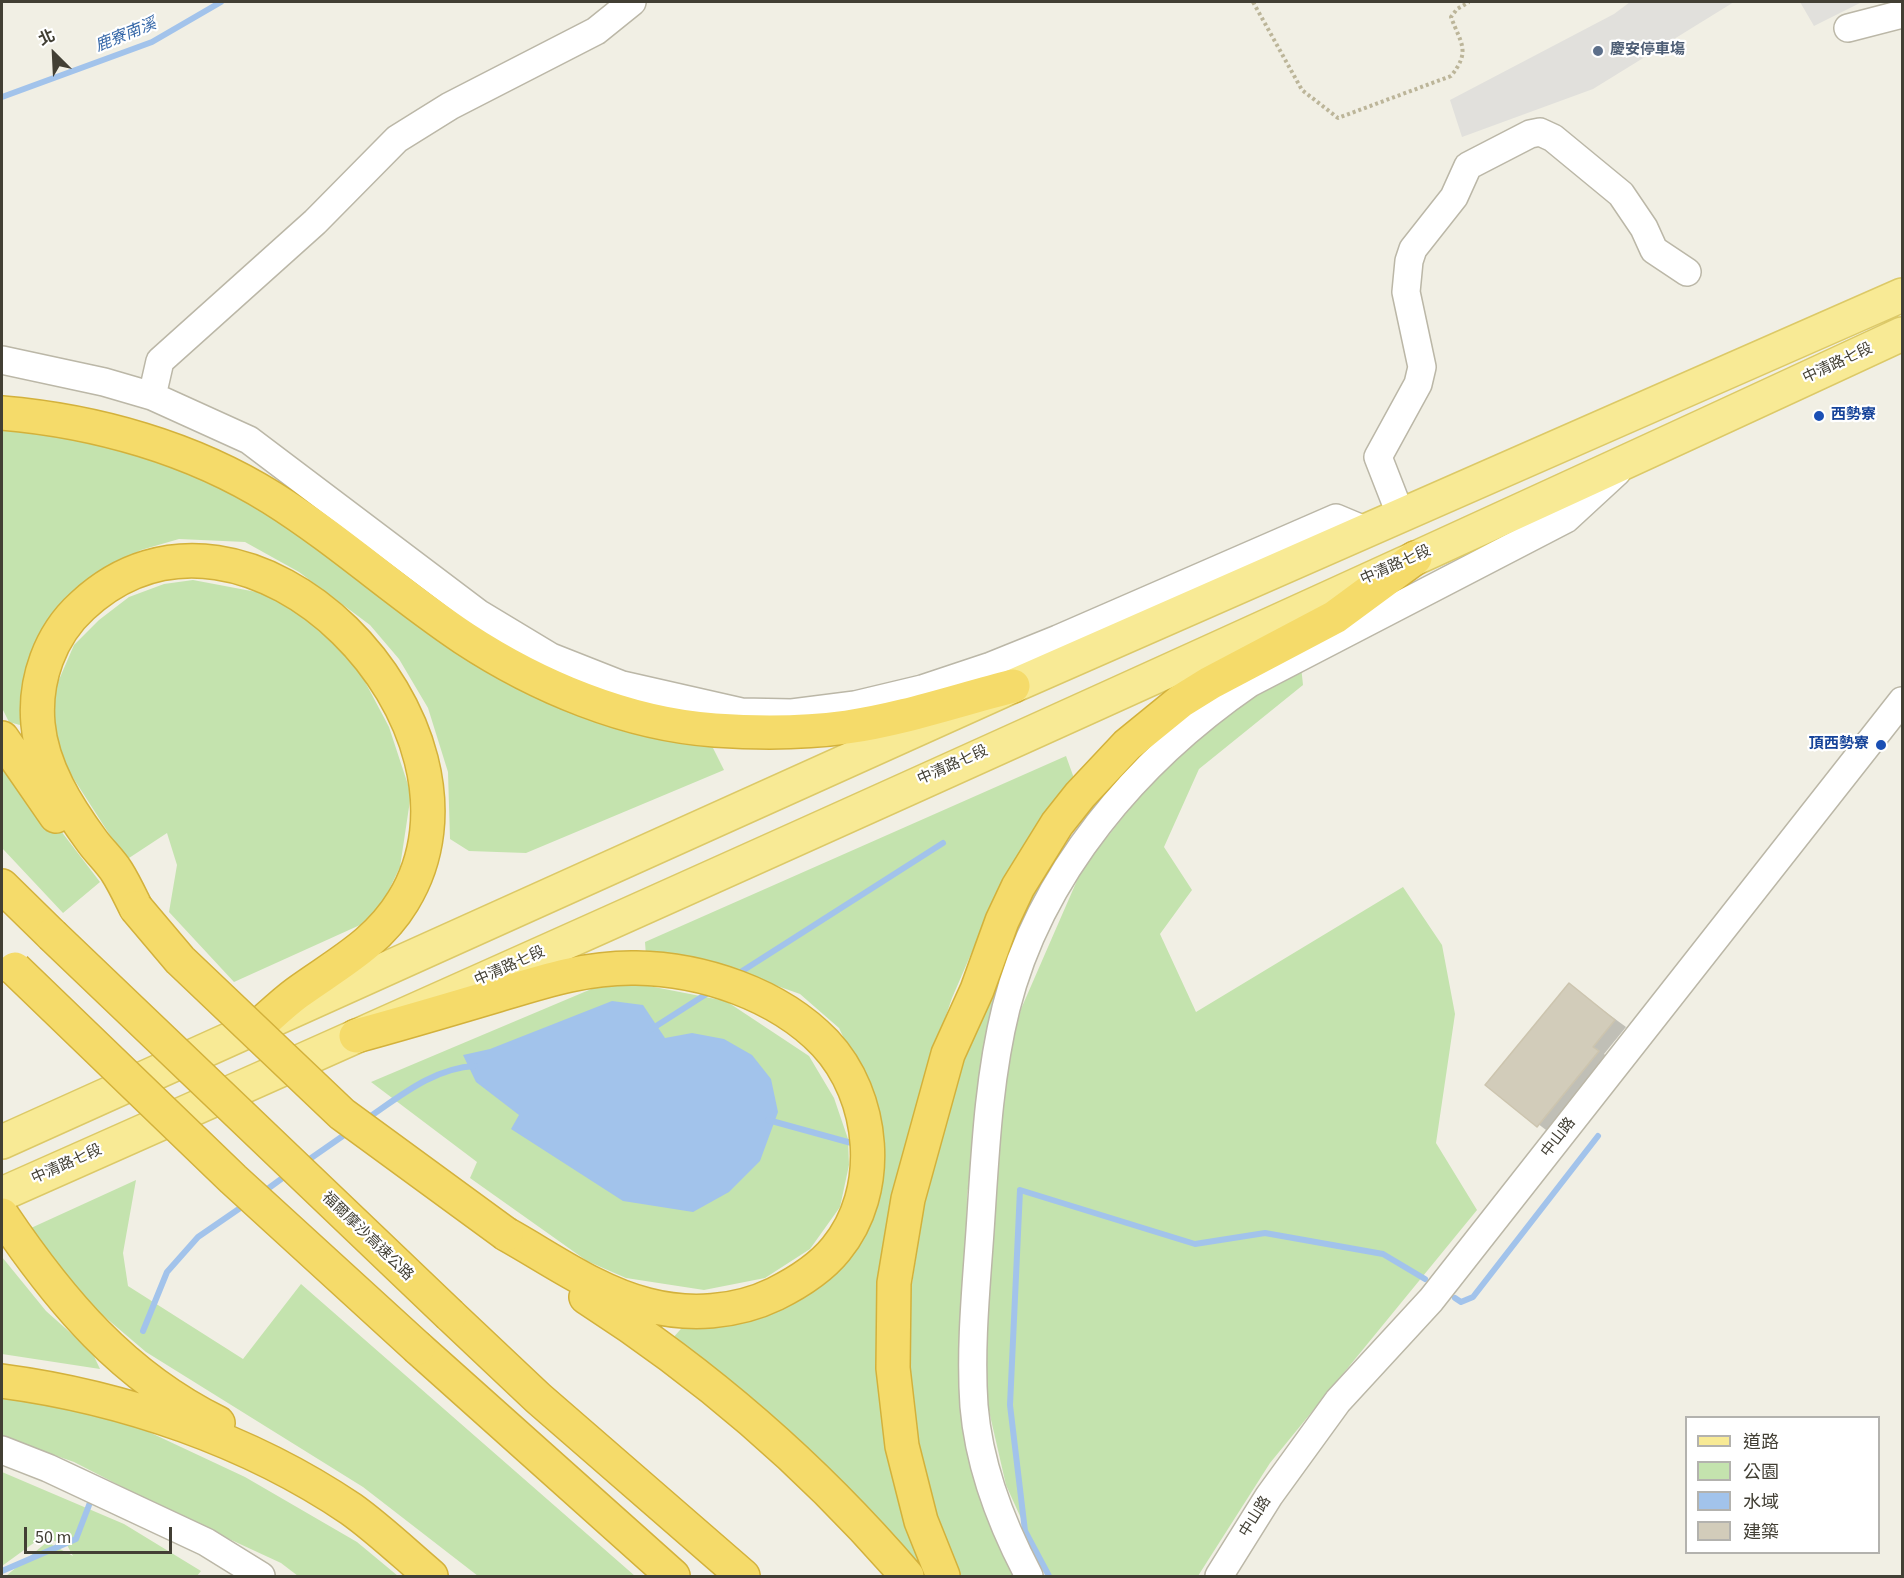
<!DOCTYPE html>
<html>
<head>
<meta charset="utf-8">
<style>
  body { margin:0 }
  #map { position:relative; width:1904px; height:1578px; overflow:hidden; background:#f1efe4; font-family:"Source Sans 3","Noto Sans TC",sans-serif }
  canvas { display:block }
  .frame { position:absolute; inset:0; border:3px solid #423f34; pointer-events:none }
  .legend { position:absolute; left:1685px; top:1416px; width:195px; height:138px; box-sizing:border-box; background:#fff; border:2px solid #b3b2ae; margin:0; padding:8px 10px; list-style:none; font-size:18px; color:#423f34 }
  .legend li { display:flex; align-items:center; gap:12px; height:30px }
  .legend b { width:30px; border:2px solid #b3b2ae }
  .north { position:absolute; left:24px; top:24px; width:60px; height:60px; -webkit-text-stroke:4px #fff; paint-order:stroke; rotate:336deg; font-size:16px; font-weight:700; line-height:24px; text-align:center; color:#423f34 }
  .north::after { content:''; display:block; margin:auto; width:21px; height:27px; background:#423f34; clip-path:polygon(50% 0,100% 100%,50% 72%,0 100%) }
  .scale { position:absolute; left:24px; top:1527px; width:148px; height:27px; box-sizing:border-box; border:3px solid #423f34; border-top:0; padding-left:8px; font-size:18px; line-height:21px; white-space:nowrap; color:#423f34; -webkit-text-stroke:4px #fff; paint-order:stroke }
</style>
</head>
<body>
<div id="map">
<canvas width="1904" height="1578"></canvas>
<div class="frame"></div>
<ul class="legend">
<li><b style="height:8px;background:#f8ea95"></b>道路</li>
<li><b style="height:16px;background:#c4e3ae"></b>公園</li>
<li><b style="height:16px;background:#a2c3eb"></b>水域</li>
<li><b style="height:16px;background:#d2ccba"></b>建築</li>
</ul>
<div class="north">北</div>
<div class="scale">50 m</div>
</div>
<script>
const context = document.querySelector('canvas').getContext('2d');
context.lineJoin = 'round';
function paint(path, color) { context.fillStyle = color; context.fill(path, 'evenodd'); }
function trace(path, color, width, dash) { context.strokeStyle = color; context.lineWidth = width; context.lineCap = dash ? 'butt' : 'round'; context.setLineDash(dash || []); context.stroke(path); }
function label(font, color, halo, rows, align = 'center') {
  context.font = font + ' "Source Sans 3","Noto Sans TC",sans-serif'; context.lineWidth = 4.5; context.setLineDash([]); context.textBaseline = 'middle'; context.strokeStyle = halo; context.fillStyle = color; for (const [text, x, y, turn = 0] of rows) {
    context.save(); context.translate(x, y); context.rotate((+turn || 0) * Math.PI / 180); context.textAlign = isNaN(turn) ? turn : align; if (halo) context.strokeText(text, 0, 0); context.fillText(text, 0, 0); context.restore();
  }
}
paint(new Path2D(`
  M2,422L167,462L254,502L711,744L724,770L526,853L469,851L450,839L448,772L428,708L399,659L370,625L299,572L245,542L179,539L141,550L92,577L59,611L27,727L9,722L2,708Z
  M193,580L283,597L353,659L389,727L411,794L400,867L382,904L360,925L234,982L169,912L177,865L167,833L126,860L59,756L51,708L58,682L74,645L99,620L129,597L164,584Z
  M1301,666L1303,685L1199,769L1164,847L1192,890L1160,934L1196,1012L1403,887L1442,945L1455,1014L1436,1143L1477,1210L1270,1463L1198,1576H1047L1006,1485L981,1376L1000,1085L1021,1009L1082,869L1161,769L1229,710Z
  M2,754L100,882L63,913L2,848Z
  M1066,756L1075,781L993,903L952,998L924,1080L905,1156L884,1271L925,1565L914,1570L672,1339L687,1322L786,1301L876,1179L883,1136L862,1076L839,1028L800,994L707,961L646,956L645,942Z
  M1051,858L1054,884L985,1059L967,1196L965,1368L1017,1576H957L928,1501L902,1351L923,1210L957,1078L1010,940Z
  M608,982L649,986L726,1001L809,1056L834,1098L848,1139L849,1165L840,1207L810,1249L765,1278L704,1290L626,1278L587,1261L470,1178L477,1162L371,1082Z
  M136,1180L123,1253L128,1286L243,1359L301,1284L635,1576H478L363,1487L146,1352L72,1289L31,1228Z
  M2,1257L46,1311L92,1352L100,1369L2,1354Z
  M2,1392L134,1425L245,1477L357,1542L398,1576H298L281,1563L175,1514L74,1462L2,1437Z
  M2,1472L124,1524L201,1571L197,1576H6L47,1542L73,1556L67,1545L42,1537L2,1566Z`), '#c4e3ae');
paint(new Path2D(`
  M1630,2H1734L1593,89L1462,137L1450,100L1614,14Z
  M1800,2H1862L1814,26Z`), '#e1e0dc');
paint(new Path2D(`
  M612,1001L643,1005L665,1038L692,1033L724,1039L752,1055L771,1079L778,1112L760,1161L729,1192L693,1212L623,1201L511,1129L519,1115L476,1082L463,1055L490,1049Z`), '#a2c3eb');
paint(new Path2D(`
  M1569,985L1626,1027L1604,1054L1610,1059L1550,1133L1487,1085Z`), '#0003');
trace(new Path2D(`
  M2,97L152,42L221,2
  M736,975L943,843
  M650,1030L711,991
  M365,1120C399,1097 433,1068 475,1066
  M768,1120L855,1144
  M304,1163L350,1131
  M262,1193L288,1174
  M1455,1298L1461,1302L1473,1297L1598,1136
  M143,1331L167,1272L198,1237L246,1204
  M2,1571L76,1539L91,1500
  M1049,1576L1025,1531L1010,1405L1020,1190L1195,1244L1265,1233L1383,1254L1425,1279`), '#a2c3eb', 6);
const building = new Path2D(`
  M1569,983L1615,1020L1593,1047L1599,1051L1537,1127L1485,1085Z`);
paint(building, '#d2ccba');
trace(building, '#ccc4ae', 1.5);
const minor = new Path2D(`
  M1848,28L1902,14
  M2,360L104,382L152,396L249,440L478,613L551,657L622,685L741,712L792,713L855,705L922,689L991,666L1058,639L1336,518L1367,531
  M152,396L160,361L315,222L397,139L450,106L596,31L632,2
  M1401,516L1378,457L1418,384L1422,367L1406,292L1409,261L1413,249L1454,197L1468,166L1530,134L1540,132L1553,138L1621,194L1644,228L1654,250L1687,272
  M2,1450L48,1468L206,1542L261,1576
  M1029,1576C1002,1525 979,1465 974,1406C970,1348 976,1289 980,1231C985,1157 988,1080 1006,1008C1040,873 1138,760 1250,683L1566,519L1617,472
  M1219,1576L1269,1496L1338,1401L1431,1300L1902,701`);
const major = new Path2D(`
  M2,1142L1013,686L1902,295
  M2,1194C637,912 1272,627 1902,334`);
const highway = new Path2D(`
  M2,413C96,421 192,448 272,498C339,540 398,594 464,638C537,686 627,724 715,730C758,733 804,733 847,727C903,719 958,700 1013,686
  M2,738L56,816
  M2,886L52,935
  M136,908C130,896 124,883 117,872C110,861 100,852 92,841C67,807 42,767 38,724C34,680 50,635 82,606C247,452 510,727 403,901C377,944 337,964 297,993C282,1004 268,1018 254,1030
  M356,1036C404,1023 451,1009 498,995C544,981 587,967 636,968C702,969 778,994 825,1043C875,1096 884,1191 836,1249C820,1269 797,1283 775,1294C736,1313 689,1316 647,1305C596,1292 551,1259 506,1234
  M2,1215C60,1301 123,1376 218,1423
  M586,1297C706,1374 814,1468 907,1576
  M450,1315L538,1398L743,1576
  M418,1348L673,1576
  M2,1381C123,1397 249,1440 351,1509C379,1529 405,1554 431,1576
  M943,1576L921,1521L902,1446L893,1368L894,1283L908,1199L948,1054L977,990L1002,921L1018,887L1057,824L1080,795L1127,745L1181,701L1210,683L1335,617L1415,558`);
trace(minor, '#bbb7a7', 30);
trace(major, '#dcc967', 36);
trace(highway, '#d3b13b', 36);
trace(new Path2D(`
  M1253,2L1302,90L1338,118L1451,76C1471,51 1461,44 1451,17L1457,9L1469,2`), '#bcb599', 4, [3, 3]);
trace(minor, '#fff', 27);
trace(major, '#f8ea95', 33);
trace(highway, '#f5db6a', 33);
const highwayBridge = new Path2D(`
  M136,908L180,960L342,1114L506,1234
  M52,935L450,1315
  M15,969L233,1179L418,1348`);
trace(highwayBridge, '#d3b13b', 36, []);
trace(highwayBridge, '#f5db6a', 33);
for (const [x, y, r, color] of [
  [1598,51,6,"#5c6f8a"],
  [1819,416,6,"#1a4fb4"],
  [1881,745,6,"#1a4fb4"]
]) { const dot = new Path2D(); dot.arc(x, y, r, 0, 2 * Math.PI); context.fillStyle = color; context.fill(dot); trace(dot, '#fff', 2); }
label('bold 15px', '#4e5e75', '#fff', [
  ["慶安停車塲",1610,51]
], 'left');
label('15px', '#423f34', '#fff', [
  ["中清路七段",1838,364,-25],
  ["中清路七段",1396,566,-24],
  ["中清路七段",953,766,-24],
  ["中清路七段",510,967,-24],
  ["中山路",1559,1138,-52],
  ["中清路七段",67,1165,-24],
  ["福爾摩沙高速公路",367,1237,44],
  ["中山路",1256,1517,-58]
]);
label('bold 15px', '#164399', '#fff', [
  ["西勢寮",1831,416],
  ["頂西勢寮",1869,745,"right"]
], 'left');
label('italic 16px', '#3466a7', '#fff', [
  ["鹿寮南溪",126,36,-22]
]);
</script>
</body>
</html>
